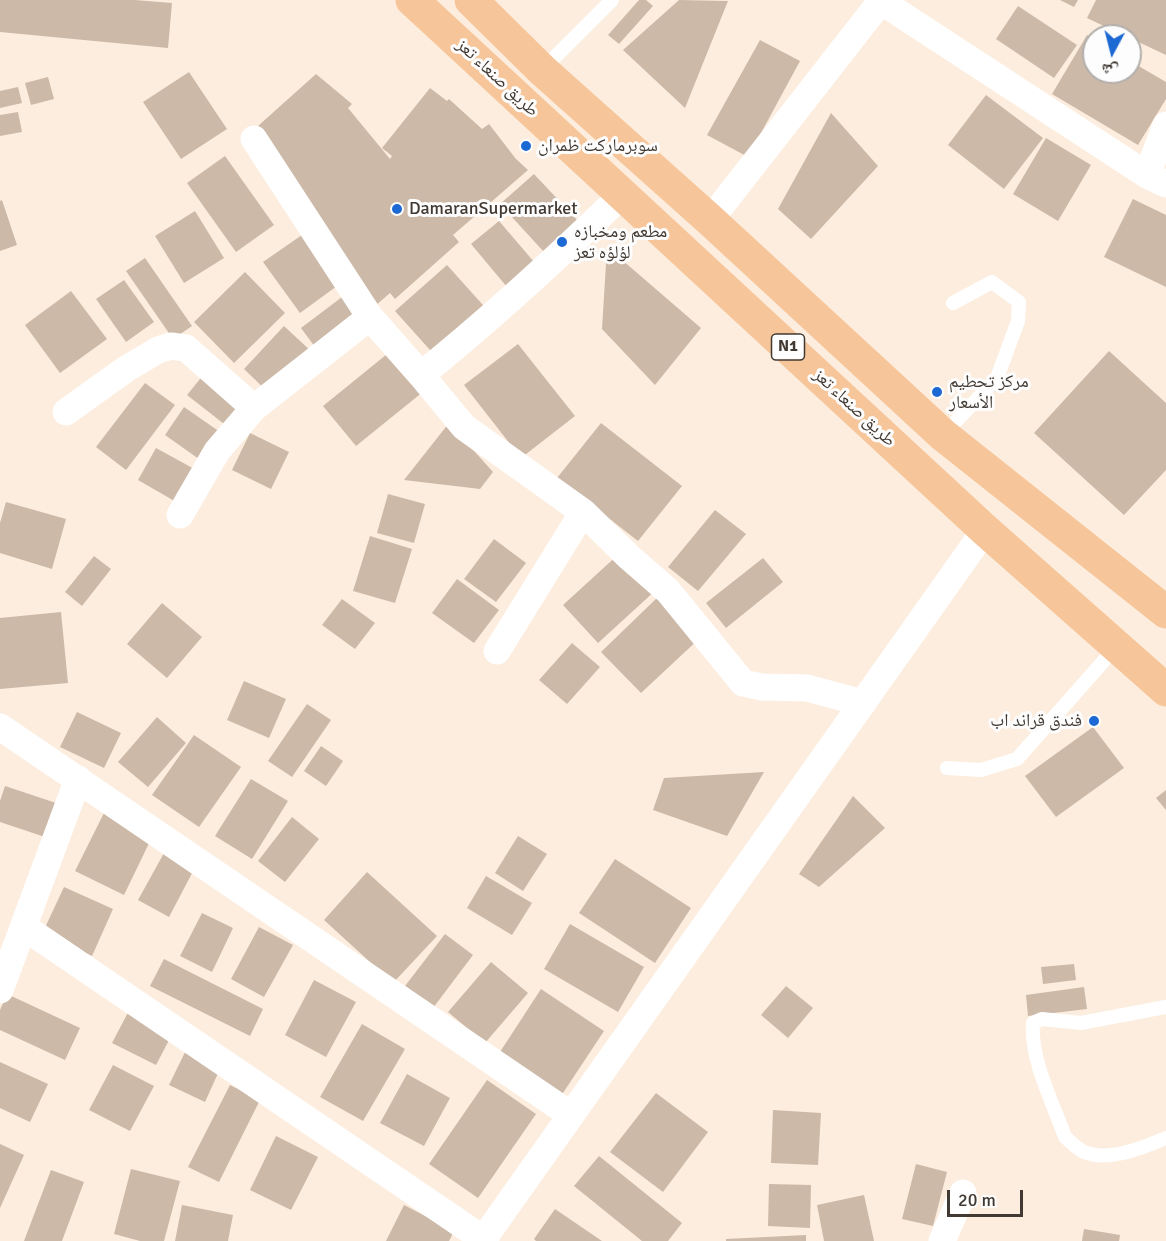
<!DOCTYPE html>
<html>
<head>
<meta charset="utf-8">
<style>
  body { margin:0 }
  #map { position:relative; width:1166px; height:1241px; overflow:hidden; background:#fdedde; font-family:Signika,"Noto Naskh Arabic",sans-serif }
  canvas { display:block }
  .north { position:absolute; left:1082px; top:24px; width:60px; height:60px; box-sizing:border-box; background:#fdfdfd; border:2px solid #b2afac; border-radius:50%; rotate:187deg; font-size:16px; font-weight:700; line-height:24px; text-align:center; color:#413932 }
  .north::after { content:''; display:block; margin:auto; width:21px; height:27px; background:#1c69d4; clip-path:polygon(50% 0,100% 100%,50% 72%,0 100%) }
  .scale { position:absolute; left:947px; top:1190px; width:76px; height:27px; box-sizing:border-box; border:3px solid #413932; border-top:0; padding-left:8px; font-size:18px; line-height:21px; white-space:nowrap; color:#413932; -webkit-text-stroke:4px #fdfdfd; paint-order:stroke }
</style>
</head>
<body>
<div id="map">
<canvas width="1166" height="1241"></canvas>
<div class="north">ش</div>
<div class="scale">20 m</div>
</div>
<script>
const context = document.querySelector('canvas').getContext('2d');
context.lineJoin = 'round';
function paint(path, color) { context.fillStyle = color; context.fill(path, 'evenodd'); }
function trace(path, color, width, dash) { context.strokeStyle = color; context.lineWidth = width; context.lineCap = dash ? 'butt' : 'round'; context.setLineDash(dash || []); context.stroke(path); }
function label(font, color, halo, rows, align = 'center') {
  context.font = font + ' Signika,"Noto Naskh Arabic",sans-serif'; context.lineWidth = 6; context.setLineDash([]); context.textBaseline = 'middle'; context.strokeStyle = halo; context.fillStyle = color; for (const [text, x, y, turn = 0] of rows) {
    context.save(); context.translate(x, y); context.rotate((+turn || 0) * Math.PI / 180); context.textAlign = isNaN(turn) ? turn : align; if (halo) context.strokeText(text, 0, 0); context.fillText(text, 0, 0); context.restore();
  }
}
paint(new Path2D(`
  M0,0H135L172,3L168,48L0,32Z
  M639,0H646L653,6L619,44L608,35Z
  M679,0L728,1L685,108L623,50Z
  M1060,0H1078L1074,7Z
  M1096,0H1166V55L1130,38V36H1125L1087,18Z
  M1018,6L1077,45L1054,78L996,39Z
  M1087,35L1094,39V72H1130V61L1166,82V99L1138,145L1052,94Z
  M760,40L800,61L748,157L707,135Z
  M189,72L227,129L181,159L143,102Z
  M316,74L352,104L348,108L390,159L392,156L382,148L430,88L447,101L449,99L482,129L489,124L516,159L528,170L453,235L459,242L395,299L390,293L375,306L258,126Z
  M48,77L54,99L31,105L25,83Z
  M18,87L22,103L0,108V91Z
  M986,95L1043,138L1004,189L948,145Z
  M18,112L22,132L0,136V115Z
  M831,113L878,166L811,239L778,209Z
  M1046,138L1091,165L1058,221L1013,194Z
  M225,156L274,225L236,252L187,183Z
  M534,174L578,221L544,252L500,204Z
  M1133,199L1166,215V287L1104,257Z
  M2,200L17,245L0,251V201Z
  M195,211L224,258L184,283L155,236Z
  M499,221L535,263L507,287L471,244Z
  M312,228L348,278L300,313L263,262Z
  M607,247L701,328L655,385L602,329Z
  M145,258L192,326L173,339L126,271Z
  M447,265L491,314L439,360L395,311Z
  M245,272L285,313L234,363L194,322Z
  M124,280L154,322L126,342L96,299Z
  M71,291L107,339L60,373L25,325Z
  M346,294L364,317L318,351L301,328Z
  M284,326L313,353L272,396L244,369Z
  M518,344L575,416L521,458L464,385Z
  M397,346L429,387L356,446L323,406Z
  M1109,351L1166,403V470L1124,515L1034,433Z
  M213,363L267,406L242,438L187,395Z
  M145,383L175,405L126,470L96,447Z
  M184,407L233,441L213,469L165,435Z
  M449,423L493,472L480,489L404,480Z
  M601,423L682,486L638,541L557,478Z
  M250,433L289,452L271,489L232,470Z
  M156,448L209,477L190,510L138,480Z
  M388,494L425,504L414,543L377,533Z
  M6,502L66,519L52,569L0,553V523Z
  M715,510L746,534L698,591L668,567Z
  M370,536L412,549L395,603L353,591Z
  M494,539L526,563L496,602L464,579Z
  M621,552L656,590L598,643L563,605Z
  M94,556L111,569L82,606L65,592Z
  M763,558L783,582L726,628L706,603Z
  M457,579L499,610L474,643L432,613Z
  M660,595L701,637L641,693L601,652Z
  M342,599L375,623L355,649L322,625Z
  M162,603L202,637L167,678L127,644Z
  M61,612L68,683L0,689V618Z
  M572,643L600,667L567,704L539,680Z
  M244,681L286,699L269,738L227,720Z
  M307,704L331,720L292,777L268,761Z
  M77,712L121,733L104,768L60,747Z
  M157,717L186,743L148,787L118,762Z
  M1093,727L1124,768L1056,817L1025,776Z
  M194,735L241,767L199,827L152,795Z
  M321,746L343,761L326,786L304,771Z
  M764,772L727,836L653,810L664,778Z
  M251,779L288,801L252,859L215,836Z
  M5,786L62,805L51,839L0,822V801Z
  M1166,790V810L1156,798Z
  M853,796L885,828L819,887L799,874Z
  M105,811L153,835L124,895L75,871Z
  M292,817L319,839L285,882L258,861Z
  M518,836L547,854L523,891L495,873Z
  M169,844L199,860L169,917L138,900Z
  M615,859L691,908L655,963L579,913Z
  M367,872L437,936L393,983L324,920Z
  M486,876L532,903L512,935L467,908Z
  M64,887L113,909L92,956L42,934Z
  M202,913L233,928L212,972L180,956Z
  M570,924L644,967L618,1012L544,969Z
  M259,927L293,945L264,997L231,979Z
  M445,934L473,955L433,1008L405,986Z
  M164,959L263,1009L250,1036L150,986Z
  M491,962L528,993L485,1043L448,1012Z
  M1074,964L1076,980L1043,984L1041,967Z
  M314,980L356,1002L326,1057L285,1035Z
  M786,986L813,1008L788,1038L761,1015Z
  M1084,987L1087,1009L1028,1016L1026,995Z
  M541,989L604,1031L561,1096L498,1055Z
  M7,994L80,1028L65,1060L0,1030V1010Z
  M133,1003L177,1025L156,1065L112,1043Z
  M362,1024L405,1049L363,1121L320,1097Z
  M189,1044L224,1060L205,1102L169,1085Z
  M0,1062L48,1084L30,1122L0,1108Z
  M113,1065L154,1086L130,1131L89,1110Z
  M407,1074L450,1098L424,1146L380,1123Z
  M487,1080L536,1114L478,1198L429,1164Z
  M230,1085L260,1100L219,1182L188,1167Z
  M656,1093L708,1132L663,1192L610,1152Z
  M773,1110L821,1113L818,1165L771,1163Z
  M276,1136L318,1157L291,1210L250,1190Z
  M0,1144L24,1155L0,1208Z
  M599,1156L682,1223L668,1241H642L574,1186Z
  M916,1164L947,1172L933,1226L902,1219Z
  M131,1169L180,1181L164,1241H140L114,1234Z
  M51,1170L84,1182L62,1241H24Z
  M769,1184L811,1185L810,1228L768,1226Z
  M864,1195L874,1241H824L817,1205Z
  M182,1205L233,1215L228,1241H175Z
  M404,1205L454,1231L449,1241H386Z
  M555,1209L602,1241H536L534,1239Z
  M1084,1229L1120,1235L1119,1241H1082Z
  M806,1235V1241H726V1239Z`), '#ccb9a8');
trace(new Path2D(`
  M542,70L612,0
  M943,435L997,378L1018,321L1019,302L992,282L953,303
  M947,768L981,770L1017,759L1117,646
  M1166,1007L1081,1023L1042,1019L1033,1023C1030,1059 1053,1103 1065,1137C1071,1142 1077,1149 1084,1152C1110,1162 1142,1148 1166,1138`), '#fff', 14);
trace(new Path2D(`
  M879,0L1147,175L1166,184
  M254,139L370,317L421,375
  M1147,175L1166,125
  M623,194C558,257 492,318 421,375L464,427L583,512L629,557L668,591L743,683L762,687L807,688L863,703
  M710,220L881,1
  M66,412L126,369L158,350L171,346L186,348L254,408
  M180,515L217,451L254,408L370,317
  M497,651L583,512
  M0,727L571,1115
  M24,927L486,1241
  M0,990L78,779
  M482,1241L985,530
  M942,1241L963,1193`), '#fff', 27);
trace(new Path2D(`
  M412,0L985,530L1166,690
  M471,0L542,70L710,220L943,435L1166,612`), '#f6c69a', 33);
for (const [x, y, r, color] of [
  [526,146,6,"#1c69d4"],
  [397,209,6,"#1c69d4"],
  [562,242,6,"#1c69d4"],
  [937,392,6,"#1c69d4"],
  [1094,721,6,"#1c69d4"]
]) { const dot = new Path2D(); dot.arc(x, y, r, 0, 2 * Math.PI); context.fillStyle = color; context.fill(dot); trace(dot, '#fdfdfd', 2); }
for (const [x, y, w] of [
  [788,347,33]
]) { const box = new Path2D(); box.roundRect(x - w / 2, y - 13, w, 26, 4.5); context.fillStyle = '#fdfdfd'; context.fill(box); trace(box, '#413932', 1.5); }
label('bold 16px', '#413932', null, [
  ["N1",788,347]
]);
label('18px', '#413932', '#fdfdfd', [
  ["طريق صنعاء تعز",497,78,43],
  ["طريق صنعاء تعز",854,408,43]
]);
label('18px', '#413932', '#fdfdfd', [
  ["سوبرماركت ظمران",538,146],
  ["DamaranSupermarket",409,209],
  ["مطعم ومخبازه",574,232],
  ["لؤلؤه تعز",574,253],
  ["مركز تحطيم",949,382],
  ["الأسعار",949,403],
  ["فندق قراند اب",1082,721,"right"]
], 'left');
</script>
</body>
</html>
